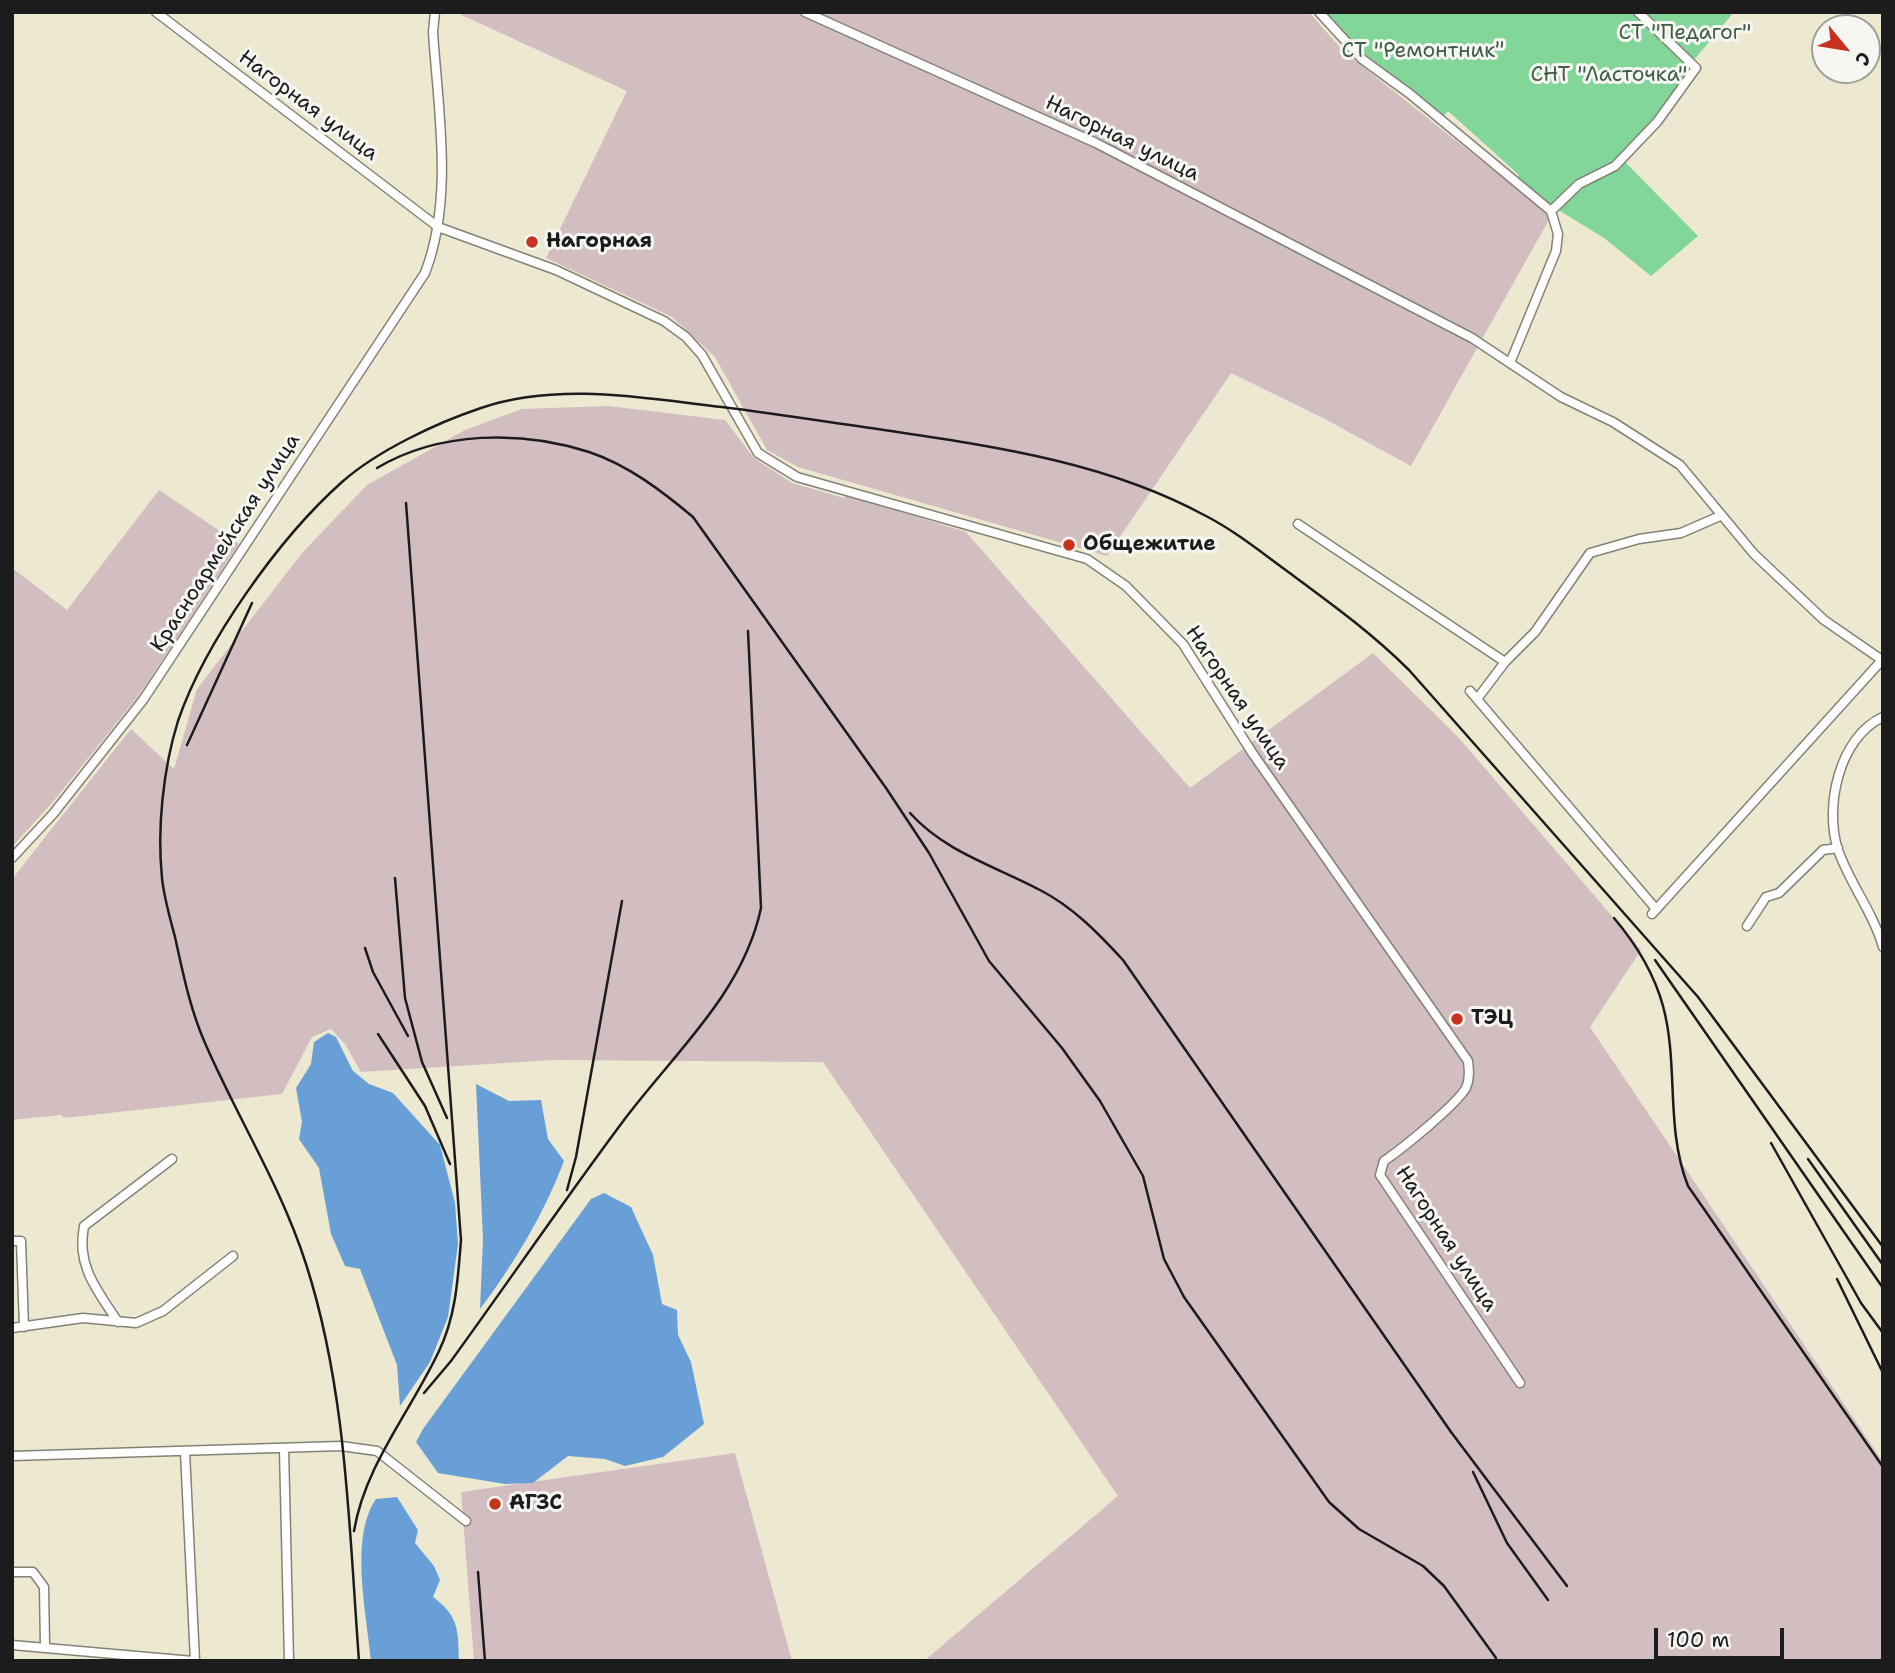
<!DOCTYPE html>
<html>
<head>
<meta charset="utf-8">
<style>
  body { margin:0 }
  #map { position:relative; width:1895px; height:1673px; overflow:hidden; background:#ede8d0; font-family:"Shantell Sans",sans-serif }
  canvas { display:block }
  .frame { position:absolute; inset:0; border:14px solid #1c1c1c; pointer-events:none }
  .north { position:absolute; left:1811px; top:14px; width:70px; height:70px; box-sizing:border-box; background:#f6f6f2; border:2px solid #9f9f9c; border-radius:50%; rotate:120deg; font-size:19px; font-weight:700; line-height:28px; text-align:center; color:#1c1c1c }
  .north::after { content:''; display:block; margin:auto; width:24px; height:32px; background:#c8321e; clip-path:polygon(50% 0,100% 100%,50% 72%,0 100%) }
  .scale { position:absolute; left:1654px; top:1628px; width:130px; height:32px; box-sizing:border-box; border:4px solid #1c1c1c; border-top:0; padding-left:9px; font-size:21px; line-height:24px; white-space:nowrap; color:#1c1c1c; -webkit-text-stroke:5px #f6f6f2; paint-order:stroke }
</style>
</head>
<body>
<div id="map">
<canvas width="1895" height="1673"></canvas>
<div class="frame"></div>
<div class="north">С</div>
<div class="scale">100 m</div>
</div>
<script>
const context = document.querySelector('canvas').getContext('2d');
context.lineJoin = 'round';
function paint(path, color) { context.fillStyle = color; context.fill(path, 'evenodd'); }
function trace(path, color, width, dash) { context.strokeStyle = color; context.lineWidth = width; context.lineCap = dash ? 'butt' : 'round'; context.setLineDash(dash || []); context.stroke(path); }
function label(font, color, halo, rows, align = 'center') {
  context.font = font + ' "Shantell Sans",sans-serif'; context.lineWidth = 6; context.setLineDash([]); context.textBaseline = 'middle'; context.strokeStyle = halo; context.fillStyle = color; for (const [text, x, y, turn = 0] of rows) {
    context.save(); context.translate(x, y); context.rotate((+turn || 0) * Math.PI / 180); context.textAlign = isNaN(turn) ? turn : align; if (halo) context.strokeText(text, 0, 0); context.fillText(text, 0, 0); context.restore();
  }
}
paint(new Path2D(`
  M455,12H1309L1343,51L1551,216L1411,466L1323,418L1231,373L1107,556L798,467L767,450L715,357L672,317L546,258L627,91Z
  M608,406L725,420L754,458L792,483L844,498L846,495L966,532L1190,788L1373,653L1459,738L1641,950L1590,1027L1883,1462V1661H924L1118,1496L823,1062L553,1060L361,1072L345,1044L331,1029L312,1037L282,1094L64,1118L61,1115L12,1120V879L131,729L174,769L197,689L302,553L367,485L465,430L522,409Z
  M159,490L239,544L139,695L52,803L12,847V568L67,610Z
  M735,1453L792,1661H474L461,1492Z`), '#d2bec1');
paint(new Path2D(`
  M1323,12H1734L1688,67L1680,87L1637,138L1626,163L1698,236L1651,276L1604,238L1552,206L1517,179L1519,175L1448,111L1442,118L1368,61Z`), '#83d699');
paint(new Path2D(`
  M328,1033L336,1037L353,1071L369,1084L393,1093L440,1145L455,1203L458,1244L448,1317L430,1362L400,1406L397,1365L360,1269L345,1266L331,1234L319,1168L299,1139L302,1122L296,1088L311,1064L314,1042Z
  M476,1084L509,1101L541,1100L548,1139L564,1161C544,1214 514,1264 480,1309L483,1239Z
  M604,1193L631,1207L653,1255L662,1304L677,1310L678,1335L691,1362L704,1424L663,1457L625,1466L605,1459L568,1456L533,1483L505,1484L438,1473L416,1442L423,1429L591,1199Z
  M397,1497L418,1530L415,1543L434,1566L440,1580L433,1597C459,1616 458,1630 459,1661H371C367,1614 349,1538 376,1499Z`), '#689fd6');
const street = new Path2D(`
  M156,12L438,227L556,270L664,321L686,337L702,355L758,453L797,477L1087,559L1126,586L1183,644L1253,754L1468,1061C1469,1070 1470,1079 1466,1088C1455,1106 1403,1148 1384,1161L1380,1175L1520,1383
  M805,12L1096,143L1472,338L1561,397L1613,422L1680,465L1754,554L1824,620L1882,660
  M1319,12L1362,59L1410,94L1551,211L1579,184L1615,166L1657,122L1696,68L1638,12
  M1510,363L1556,251L1558,234L1551,211
  M1298,524L1505,662
  M1470,691L1656,909
  M1477,699L1505,662L1535,632L1590,553L1639,539L1681,533L1720,516
  M1883,717C1839,737 1824,807 1838,850C1850,884 1873,912 1883,947
  M12,858L53,814L143,700L425,273C454,198 438,110 433,32L435,12
  M1652,914L1883,659
  M1747,926L1766,897L1779,893L1823,850L1838,848
  M12,1241H21L24,1327
  M118,1322C97,1290 76,1266 84,1226L172,1159
  M12,1328L83,1318L136,1323L163,1311L233,1256
  M284,1449L289,1661
  M185,1452L195,1661
  M12,1456L341,1446L377,1451L466,1521
  M12,1572H33L44,1587L45,1645
  M12,1645L193,1661`);
trace(street, '#848276', 11);
trace(street, '#fff', 8);
trace(new Path2D(`
  M377,468C439,431 522,430 589,452C628,465 662,491 693,517L886,788L929,853L989,961L1062,1048L1100,1101L1143,1176L1164,1259L1184,1297L1329,1502L1359,1529L1423,1566L1444,1586L1496,1658
  M187,745L252,603
  M910,813C945,852 995,866 1040,890C1073,907 1098,933 1123,960L1451,1432L1567,1586
  M395,878L405,998L422,1062L447,1118
  M1614,918C1636,944 1654,973 1663,1006C1679,1065 1665,1128 1688,1186L1883,1467
  M365,948L373,972L408,1036
  M1655,960L1883,1288
  M378,1034L425,1106L450,1164
  M1771,1143L1861,1303L1883,1333
  M1808,1159L1883,1265
  M567,1190L576,1157L622,901
  M1837,1279L1883,1373
  M424,1393L451,1361C509,1281 565,1199 624,1120C675,1052 743,993 761,908L748,631
  M1473,1472L1507,1543L1548,1600
  M354,1531C365,1465 411,1411 439,1351C456,1316 458,1278 461,1240L406,503
  M478,1572L485,1661
  M359,1661C349,1529 347,1391 306,1264C281,1186 237,1117 205,1043C190,1009 183,973 175,937C170,918 164,898 162,878C157,829 163,769 178,721C205,642 279,538 342,482C377,451 436,423 481,408C558,382 643,398 722,407C778,414 834,423 891,431C998,447 1109,463 1206,516C1235,531 1261,552 1287,571C1329,602 1372,633 1409,670L1698,997L1883,1247`), '#1c1c1c', 2.5);
for (const [x, y, r, color] of [
  [532,242,7,"#c8321e"],
  [1069,545,7,"#c8321e"],
  [1457,1019,7,"#c8321e"],
  [495,1504,7,"#c8321e"]
]) { const dot = new Path2D(); dot.arc(x, y, r, 0, 2 * Math.PI); context.fillStyle = color; context.fill(dot); trace(dot, '#f6f6f2', 2.5); }
label('21px', '#405d48', '#f6f6f2', [
  ["СТ \"Педагог\"",1685,34],
  ["СТ \"Ремонтник\"",1423,52],
  ["СНТ \"Ласточка\"",1609,76]
]);
label('21px', '#1c1c1c', '#f6f6f2', [
  ["Нагорная улица",308,106,37],
  ["Нагорная улица",1122,139,26],
  ["Красноармейская улица",226,543,-57],
  ["Нагорная улица",1237,698,56],
  ["Нагорная улица",1446,1239,57]
]);
label('bold 21px', '#1c1c1c', '#f6f6f2', [
  ["Нагорная",546,242],
  ["Общежитие",1083,545],
  ["ТЭЦ",1471,1019],
  ["АГЗС",509,1504]
], 'left');
</script>
</body>
</html>
